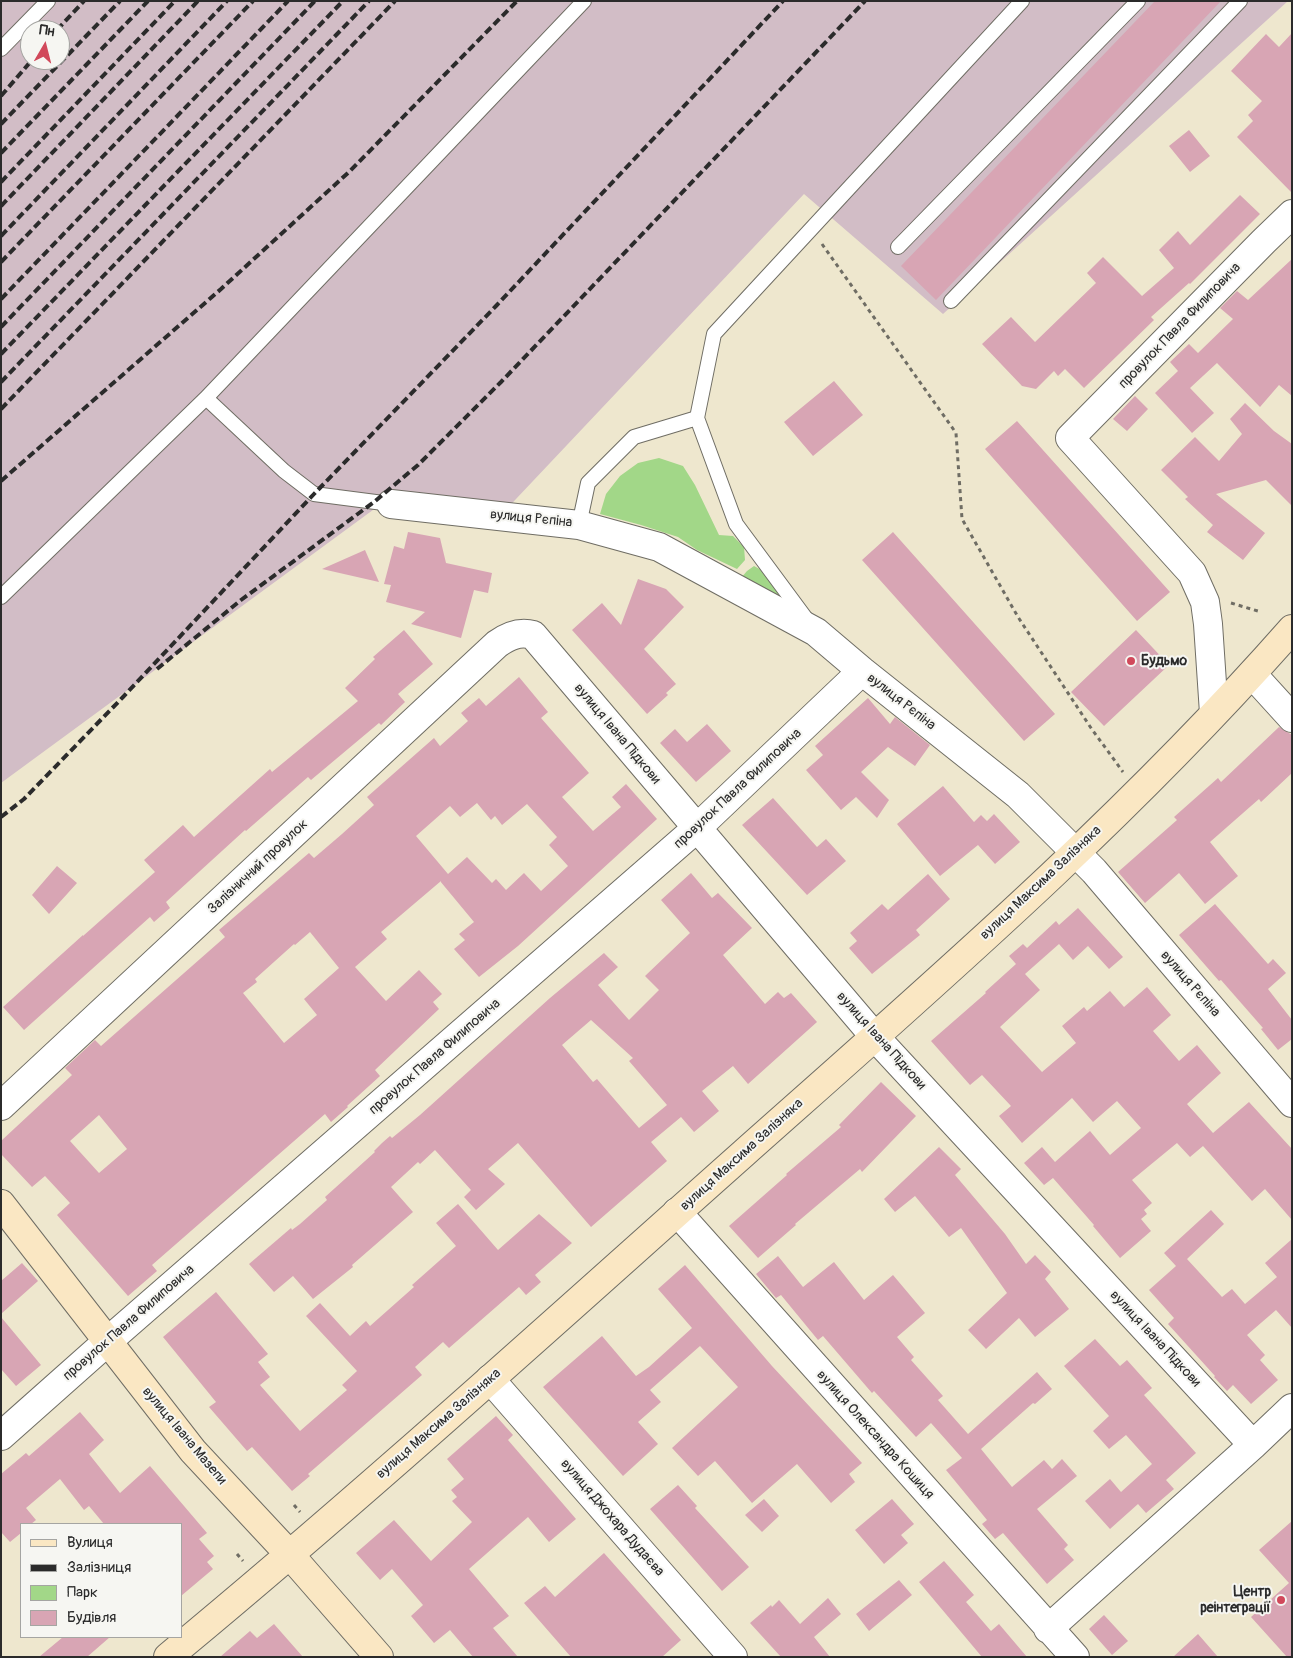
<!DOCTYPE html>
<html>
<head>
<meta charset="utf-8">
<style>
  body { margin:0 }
  #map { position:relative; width:1293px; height:1658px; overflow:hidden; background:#eee7ce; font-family:Pangolin,sans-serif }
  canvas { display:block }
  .frame { position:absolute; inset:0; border:2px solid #2b2b2b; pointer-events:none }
  .legend { position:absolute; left:20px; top:1523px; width:162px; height:115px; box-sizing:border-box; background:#f6f6f2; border:1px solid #a5a5a2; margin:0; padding:6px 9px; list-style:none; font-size:15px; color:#2b2b2b }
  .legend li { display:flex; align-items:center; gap:10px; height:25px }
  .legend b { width:25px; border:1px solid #a5a5a2 }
  .north { position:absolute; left:20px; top:20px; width:50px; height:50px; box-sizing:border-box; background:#f6f6f2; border:1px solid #a5a5a2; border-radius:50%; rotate:8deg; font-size:14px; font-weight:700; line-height:20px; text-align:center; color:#2b2b2b }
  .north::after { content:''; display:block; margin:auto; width:18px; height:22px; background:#d1495b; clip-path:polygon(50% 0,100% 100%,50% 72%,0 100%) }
</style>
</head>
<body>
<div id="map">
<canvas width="1293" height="1658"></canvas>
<div class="frame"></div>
<ul class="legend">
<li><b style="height:6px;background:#fae7c3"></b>Вулиця</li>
<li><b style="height:6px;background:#2b2b2b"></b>Залізниця</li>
<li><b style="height:14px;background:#a2d788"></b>Парк</li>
<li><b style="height:14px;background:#d8a5b4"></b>Будівля</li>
</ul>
<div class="north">Пн</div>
</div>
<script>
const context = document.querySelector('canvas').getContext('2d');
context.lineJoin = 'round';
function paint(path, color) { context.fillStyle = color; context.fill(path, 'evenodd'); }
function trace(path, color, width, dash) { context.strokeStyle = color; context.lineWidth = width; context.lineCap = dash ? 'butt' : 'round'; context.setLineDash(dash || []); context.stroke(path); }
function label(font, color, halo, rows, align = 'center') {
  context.font = font + ' Pangolin,sans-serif'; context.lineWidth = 4; context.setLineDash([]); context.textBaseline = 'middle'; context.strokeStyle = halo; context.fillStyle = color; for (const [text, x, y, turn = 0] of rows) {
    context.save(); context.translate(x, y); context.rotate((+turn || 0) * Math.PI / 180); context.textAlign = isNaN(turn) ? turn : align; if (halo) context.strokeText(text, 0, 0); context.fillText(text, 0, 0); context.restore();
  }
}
paint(new Path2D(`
  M1,1H1288L943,314L804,194L499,517L377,507L1,783ZM30,30H60V60H30Z`), '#d2bdc6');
paint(new Path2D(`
  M659,458L683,466L695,485L719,535L733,536L744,547L745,560L737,569L697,550L678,537L641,525L600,514L606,494L620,476L638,463Z
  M754,566C768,573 778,585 779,600L741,578L747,571Z`), '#a2d788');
paint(new Path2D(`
  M1155,1H1221L936,300L901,266Z
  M1292,33V193L1237,137L1253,121L1248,115L1262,101L1231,71L1266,34L1279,47Z
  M1189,130L1210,156L1190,172L1169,146Z
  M1240,195L1260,214L1190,284L1189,283L1151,317L1154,320L1084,388L1065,369L1058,376L1054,371L1036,389L1022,386L982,344L1011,317L1035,342L1096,283L1087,273L1103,257L1142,296L1174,268L1159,250L1178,231L1190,245Z
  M1292,259V396L1279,385L1260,407L1217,363L1190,388L1214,413L1192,433L1155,393L1178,371L1170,362L1189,344L1198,353L1233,319L1220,308L1237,291L1248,300Z
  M834,381L863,415L813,456L784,422Z
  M1135,396L1148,409L1127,431L1113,419Z
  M1245,403L1274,431L1292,444V506L1266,480L1216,494L1265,533L1243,560L1207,532L1213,525L1185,499L1188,497L1161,470L1195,437L1219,461L1242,434L1230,419Z
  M1017,421L1170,592L1137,621L985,449Z
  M408,532L440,538L446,563L492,573L488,593L474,590L461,638L411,624L425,612L386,602L391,585L384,584L394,546L404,549Z
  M893,532L1055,714L1024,741L862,560Z
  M365,550L379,582L322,569Z
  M638,579L666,589L684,607L644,649L676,684L666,693L668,695L647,714L572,630L602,603L621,625Z
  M404,630L433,664L398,694L405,702L381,725L379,723L311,780L308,777L246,831L245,830L166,902L170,908L154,922L150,917L24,1030L3,1007L83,935V936L155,872L144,860L183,825L194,837L270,769L272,772L358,701L345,688L375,659L373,657Z
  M1136,630L1169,665L1104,726L1071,692Z
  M519,677L548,712L541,718L589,773L562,797L593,831L621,807L612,797L626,784L657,819L518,946L479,977L454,949L465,940L459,934L474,922L440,881H441L381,932L387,939L355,967L386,1001L419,970L442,994L433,1002L439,1009L375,1070L380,1076L347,1106L348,1107L331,1122L325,1114L152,1265L157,1271L128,1296L57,1215L70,1203L45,1176L32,1187L1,1154V1141L72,1075L65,1068L95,1040L101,1046L225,937L219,930L309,853L314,858L342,834L374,805L367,797L434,738L440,746L468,721L461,713L479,698L486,706ZM477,803L491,820L495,816L502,825L527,804L557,837L549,845L568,866L541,891L524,873L506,890L496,879L492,883L467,857L448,874L416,836L450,806L460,817ZM310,932L339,968L304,999L317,1015L284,1043L243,993L257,982L255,979L294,944L295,945ZM99,1115L127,1149L99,1173L70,1141Z
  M868,698L890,724L895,717L930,745L915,766L888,747L861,772L889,800L877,818L856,797L841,810L806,770L823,755L815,746Z
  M707,724L731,751L696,782L660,743L675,729L687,742Z
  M1279,727L1292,735V773L1261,802L1259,799L1210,842L1238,876L1205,904L1179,873L1145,903L1118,872L1177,820L1174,817L1218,778L1221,782Z
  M943,786L974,822L981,815L987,821L994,814L1020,842L995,864L978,845L940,876L897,824Z
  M773,798L817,847L826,839L846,861L807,895L742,825Z
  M57,866L77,883L49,914L32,895Z
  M691,873L712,898L718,893L752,928L723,955L765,1004L778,992L784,998L791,993L817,1022L748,1084L733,1066L702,1091L719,1111L694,1132L681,1117L651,1142L667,1161L591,1227L518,1143L488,1169L505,1184L476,1210L464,1197L471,1190L435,1150L420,1164L418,1162L391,1187L413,1212L352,1265L353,1267L313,1299L293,1276L274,1292L249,1264L291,1228L292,1230L300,1224L327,1200L325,1197L375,1152L374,1151L382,1143L390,1136L392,1138L420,1115L550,998L604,953L618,967L598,985L629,1020L659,990L645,976L690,933L661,900ZM591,1020L633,1058L629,1061L667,1105L639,1128L597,1079L593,1082L562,1045Z
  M928,874L950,899L916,930L920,935L872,974L849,948L857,941L850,933L882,904L888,910Z
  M1215,904L1268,964L1273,959L1286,973L1268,989L1292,1020V1039L1278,1050L1261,1029L1263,1028L1221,980L1219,981L1179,935Z
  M1078,908L1123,957L1109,969L1088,946L1073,960L1059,944L1025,974L1040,990L1000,1027L1042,1072L1076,1043L1062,1026L1084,1007L1087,1011L1110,991L1124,1007L1147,987L1171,1015L1153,1031L1179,1061L1197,1045L1221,1073L1187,1104L1213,1133L1249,1102L1292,1149V1220L1265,1189L1252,1201L1203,1146L1190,1157L1177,1143L1132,1180L1152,1203L1144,1210L1147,1214L1141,1219L1151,1231L1120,1258L1093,1226L1094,1225L1053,1178L1044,1185L1024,1163L1042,1147L1055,1162L1090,1131L1110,1155L1141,1128L1117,1101L1093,1122L1072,1098L1022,1143L999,1116L1011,1106L982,1075L970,1085L931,1041L986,993L985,992L1016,964L1009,956L1023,944L1027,948L1056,921L1059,925Z
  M881,1082L916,1116L862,1172L860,1169L795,1224L796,1225L758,1258L729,1226L787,1175L786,1174L841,1127L839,1125Z
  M939,1147L961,1169L955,1175L1005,1234L1026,1264L1035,1255L1051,1272L1045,1279L1069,1309L1035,1337L1019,1318L986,1349L968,1330L1007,1293L961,1228L949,1237L915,1196L895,1212L884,1199Z
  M458,1204L498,1250L539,1214L572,1243L535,1275L541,1282L526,1295L519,1287L449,1348L443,1342L415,1367L422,1375L308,1474L310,1476L292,1491L252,1447L247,1451L209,1407L216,1402L163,1337L216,1292L268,1354L258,1362L270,1377L260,1385L300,1431L347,1390L342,1385L357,1371L306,1316L320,1303L350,1336L366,1321L370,1326L414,1287L412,1285L456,1246L436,1223Z
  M1211,1210L1224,1224L1187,1259L1222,1297L1232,1289L1245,1304L1277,1277L1265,1263L1292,1239V1328L1276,1310L1247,1335L1265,1355L1260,1360L1278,1380L1251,1404L1233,1385L1227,1391L1214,1377L1215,1376L1168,1324L1174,1318L1149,1290L1176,1266L1164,1253Z
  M778,1256L803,1287L834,1262L864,1300L893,1275L925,1313L897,1337L914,1357L911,1360L943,1396L938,1400L968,1434L1037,1372L1052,1389L1035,1404L1033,1403L981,1449L1012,1487L1044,1460L1052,1469L1062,1459L1077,1476L1037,1509L1068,1545L1064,1549L1074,1560L1047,1584L1003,1533L995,1539L982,1524L987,1520L946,1470L962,1458L931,1423L916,1437L874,1391L872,1393L823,1336L818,1340L781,1295L776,1298L756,1274Z
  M22,1263L38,1281L1,1314V1281Z
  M685,1265L772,1366L862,1463L849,1474L855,1482L831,1503L797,1464L752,1503L715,1461L698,1476L672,1448L738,1387L700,1346L650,1390L661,1402L638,1422L658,1444L623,1476L543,1387L602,1336L636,1376L649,1367L692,1328L658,1289Z
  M1,1317L41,1365L16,1386L1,1369Z
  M1095,1339L1120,1366L1127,1360L1152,1388L1144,1395L1196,1453L1166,1480L1174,1489L1146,1513L1138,1504L1110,1529L1085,1501L1110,1479L1121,1492L1152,1464L1126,1435L1109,1449L1093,1431L1109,1416L1064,1366Z
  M80,1412L104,1440L89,1454L120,1493L150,1466L207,1533L199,1539L214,1556L207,1562L213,1569L181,1596V1524H104L89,1506L84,1510L60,1479L26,1508L36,1520L31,1524H21V1533L10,1542L1,1532V1474L26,1453L29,1456Z
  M496,1416L513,1435L508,1440L576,1519L549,1542L528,1517L469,1569L509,1616L493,1628L518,1657H473L450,1630L434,1643L411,1616L423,1605L392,1569L380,1580L356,1553L394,1520L431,1561L472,1522L452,1501L457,1497L451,1490L464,1479L447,1459Z
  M678,1485L697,1506L695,1508L749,1567L722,1591L650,1509Z
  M764,1499L779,1516L762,1532L745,1515Z
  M892,1499L914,1524L901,1535L908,1543L884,1564L855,1530Z
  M1292,1521V1657H1287L1251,1617L1289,1583L1259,1550Z
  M604,1553L681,1640L662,1657H571L524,1603L545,1586L555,1597Z
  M944,1561L974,1595L966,1602L991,1631L999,1624L1027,1657H982L919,1582Z
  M899,1580L912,1595L869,1631L856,1614Z
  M828,1598L841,1614L814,1637L830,1657H781L750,1623L771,1605L772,1607L779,1600L800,1624Z
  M1104,1615L1128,1641L1112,1655L1089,1629Z
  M274,1624L303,1657H220L250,1631L257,1638Z
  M1198,1634L1218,1657H1173Z
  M63,1637H110L87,1657H39Z`), '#d8a5b4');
const lane = new Path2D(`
  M1,49L48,1
  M898,247L1138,1
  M951,301L1240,1
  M206,398L584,1
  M579,525L588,483L634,437L697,418
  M1,597L206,398L284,471L314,494L391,504
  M807,620L736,524L697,418L714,334L1022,1`);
const street = new Path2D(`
  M391,504L579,525L659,547L816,632L862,671L1018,795L1094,871L1292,1103
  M1252,674L1292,718
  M1214,713L1208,624L1205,602L1192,573L1070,438L1264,241L1292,214
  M1,1106L497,644C508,636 519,631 533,635L875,1037L1253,1445
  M677,1212L1075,1657
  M490,1379L733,1657
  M1,1436L108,1341L697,828L862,671
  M1048,1629L1253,1445L1292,1408`);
const secondary = new Path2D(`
  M1,1204L193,1451L290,1555L379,1657
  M168,1657C365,1494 554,1322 744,1153C933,985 1125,819 1292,629`);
trace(lane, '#6f6d64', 16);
trace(street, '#6f6d64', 30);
trace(secondary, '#6f6d64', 30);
trace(new Path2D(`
  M822,244L956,433L962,519L1018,617L1091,728L1123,772
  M1231,603L1261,612
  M294,1505L300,1512
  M237,1554L243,1561`), '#6f6d64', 3, [4, 4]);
trace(lane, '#fff', 14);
trace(street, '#fff', 28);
trace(secondary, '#fae7c3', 28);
trace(new Path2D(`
  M57,30L84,1
  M1,96L32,60
  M1,124L120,1
  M1,153L148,1
  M1,182L175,1
  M1,206L198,1
  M1,236L227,1
  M1,262L253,1
  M1,299L288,1
  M1,327L315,1
  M1,354L343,1
  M1,382L369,1
  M1,409L395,1
  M1,481L221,289L350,171L517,1
  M157,669L241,600L374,502L418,465L501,382L865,1
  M1,817L24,799L123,697L314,494L496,306L783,1`), '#2b2b2b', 4, [8, 4]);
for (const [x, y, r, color] of [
  [1131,661,5,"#d1495b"],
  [1281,1600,5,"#d1495b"]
]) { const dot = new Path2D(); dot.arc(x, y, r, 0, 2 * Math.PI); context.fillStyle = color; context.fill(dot); trace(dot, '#f6f6f2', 2); }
label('14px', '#2b2b2b', '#f6f6f2', [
  ["провулок Павла Филиповича",1180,326,-46],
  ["вулиця Рєпіна",531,519,6],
  ["вулиця Рєпіна",901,702,38],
  ["вулиця Івана Підкови",617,734,50],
  ["провулок Павла Филиповича",738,789,-43],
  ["Залізничний провулок",258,867,-43],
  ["вулиця Максима Залізняка",1041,883,-43],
  ["вулиця Рєпіна",1190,984,49],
  ["вулиця Івана Підкови",881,1041,48],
  ["провулок Павла Филиповича",435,1057,-41],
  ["вулиця Максима Залізняка",742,1155,-42],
  ["провулок Павла Филиповича",129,1323,-41],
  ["вулиця Івана Підкови",1155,1339,47],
  ["вулиця Максима Залізняка",439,1424,-41],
  ["вулиця Олександра Кошиця",875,1435,48],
  ["вулиця Івана Мазепи",184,1436,50],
  ["вулиця Джохара Дудаєва",612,1518,49]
]);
label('bold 14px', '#2b2b2b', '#f6f6f2', [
  ["Будьмо",1141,661],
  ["Центр",1271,1592,"right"],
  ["реінтеграції",1271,1608,"right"]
], 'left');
</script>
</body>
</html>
